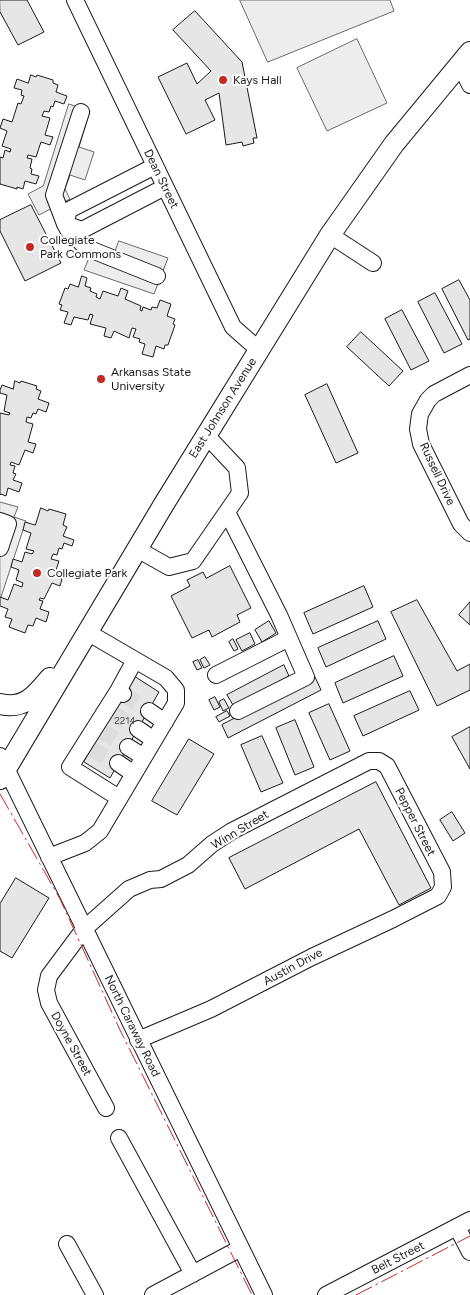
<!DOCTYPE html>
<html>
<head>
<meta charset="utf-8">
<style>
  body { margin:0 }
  canvas { display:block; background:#fff }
</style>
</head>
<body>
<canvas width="470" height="1295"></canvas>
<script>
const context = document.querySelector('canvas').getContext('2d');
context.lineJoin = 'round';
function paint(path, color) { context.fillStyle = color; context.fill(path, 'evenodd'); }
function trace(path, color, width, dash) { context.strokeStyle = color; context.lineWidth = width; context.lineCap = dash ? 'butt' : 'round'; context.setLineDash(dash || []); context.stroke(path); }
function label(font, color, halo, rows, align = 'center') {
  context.font = font + ' Figtree,sans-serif'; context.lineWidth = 4; context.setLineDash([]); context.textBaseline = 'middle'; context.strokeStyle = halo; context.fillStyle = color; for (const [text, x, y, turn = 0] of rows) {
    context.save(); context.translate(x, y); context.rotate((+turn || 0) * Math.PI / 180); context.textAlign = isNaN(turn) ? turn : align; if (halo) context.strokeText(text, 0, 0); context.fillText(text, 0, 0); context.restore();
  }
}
const parking = new Path2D(`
  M240,0H390L394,11L268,62Z
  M357,39L387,103L327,131L297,68Z
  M69,104L90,111L79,147L94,152L85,180L70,175L65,189L70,199L39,215L28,194L43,186Z
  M119,241L168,258L154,294L84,270L93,248L113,256Z
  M0,502L18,507L14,517L26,521L0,600Z`);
paint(parking, '#ededed');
trace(parking, '#6a6a6a', 1);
const building = new Path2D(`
  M0,0H27L44,32L18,45L0,12Z
  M195,11L242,62L257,138H253L254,143L243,146L242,142L226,145L219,93L205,100L215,120L186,134L158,77L187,63L197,84L211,71L173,30Z
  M31,75L36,77L37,75L53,80V83L58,85L56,92L67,96L64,104L55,101L53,107L51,106L49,112L44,111L42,116L50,118L45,135L53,137L50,145L41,142L36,157L28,155L27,158L32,159L30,168L32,169L31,174L39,176L36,184L25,181L23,189L17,187V189L0,184V157L3,158L5,150L10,152L11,149L2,146L7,131L0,128L3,119L12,122L18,103L21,104L24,96L21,95L22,90L14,88L17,79L28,83Z
  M31,205L61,263L25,281L0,231V220Z
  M82,276L87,278L85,286L91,288L90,291L97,294L96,297L100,299L103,291L118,296L121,288L128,291L125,299L141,306L140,310L142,311L143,307L151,310L152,307L157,308L160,300L171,304L167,316L175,319L173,324L175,325L168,345H165L164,349L156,346L153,357L142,354L145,344L139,342L140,339L133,337L136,329L132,328L129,338L114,331L111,338L104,336L106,328L90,324L93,315L90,314L88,320L74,317L71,325L64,323L68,312L60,310L62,305L59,304L65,288L68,289L70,284L78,287Z
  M459,280L470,300V339L468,340L442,289Z
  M435,293L462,344L444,353L418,302Z
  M402,310L429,361L411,370L385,319Z
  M361,332L403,371L389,386L347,347Z
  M15,381L20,383L21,381L37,386L36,389L41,391L38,399L49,403L46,412L38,409L36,414L33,413L31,418L27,417L26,422L33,424L28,442L36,444L33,453L25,450L19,465L11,462L10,465L15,466L13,473L16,474L13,480L22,483L19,492L8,488L6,496L1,494L0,495V413L9,415L10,413L4,411L7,395L0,393V390L2,385L13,389Z
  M327,384L358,453L336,463L305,395Z
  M41,508L48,511L49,509L66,514L63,525L67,527L63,536L74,540L72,546L64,543L62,549L59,548L57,555L53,554L51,559L59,561L54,576L62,579L60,586L52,583L44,599L40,598L39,600L43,601L40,609L49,612L46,622L36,618L33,626L28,625L25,633L9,627L12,619L5,617L8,609L0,606V597L8,600L14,584L22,587L23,583L16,580L19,570L11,567L13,559L22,562L25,552L32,554L34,551L26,549L31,533L23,530L25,522L35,525Z
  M230,566L251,608L237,615L240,622L212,637L209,630L192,638L171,596L190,586L187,580L203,572L206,578Z
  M364,586L373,607L313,634L304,613Z
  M417,600L457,671L470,664V690L437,706L391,612Z
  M470,602V625L459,615Z
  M269,621L276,633L262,642L255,630Z
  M378,621L386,639L326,667L318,648Z
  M250,633L255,644L242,651L236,640Z
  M233,639L238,649L234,651L229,642Z
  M394,656L403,676L343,703L335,683Z
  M205,657L210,665L204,668L200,660Z
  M198,660L202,668L197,670L193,662Z
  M284,665L289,676L233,705L227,695Z
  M134,676L159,692L110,778L84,762Z
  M315,677L321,690L228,738L222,725Z
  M410,691L419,710L363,736L354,716Z
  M215,697L220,707L214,710L209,700Z
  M224,699L229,708L223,711L219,702Z
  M329,704L350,751L330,760L309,713Z
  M227,711L230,716L219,722L216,717Z
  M295,720L314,767L295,775L276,728Z
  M470,727V769L452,737Z
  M262,736L283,783L261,792L241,745Z
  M189,739L214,754L177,815L152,801Z
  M376,782L431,888L399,905L359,829L245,889L229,858Z
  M452,812L465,833L453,841L440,820Z
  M16,878L49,898L12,958L0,951V904Z`);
paint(building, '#e6e6e6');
trace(building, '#1a1a1a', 1);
trace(new Path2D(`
  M123,694L149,711
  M112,713L138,729
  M101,731L128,747
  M91,749L118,763`), '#ddd', 16, [16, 8]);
const minor = new Path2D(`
  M75,0L233,327L259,350
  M460,64L470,85
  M81,112L54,195L65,224L69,231L87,248L157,276
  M155,166L69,210L65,224L82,230L165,187
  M330,235L373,263
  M470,375L434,394L428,400L420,414L418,429L421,444L461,524L470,533
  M227,512L279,615L306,677L238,711
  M0,521L8,524L0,548
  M137,549L169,567L193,561L240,493L237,468L206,435
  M216,675L289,638
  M118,691L135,660
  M149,711L165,722
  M138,729L154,740
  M128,747L144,757
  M0,756L264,1295
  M118,763L134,774
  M119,798L70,767L118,691L123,694
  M49,857L85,843L100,831L176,703V690L166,678L87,632
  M106,1108L49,1003L46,990L49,976L84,929L129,889L150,880L161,879L188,865L212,844L232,831L369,761H379L387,766L442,872L443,887L438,896L393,919L312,957L211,1009L138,1040
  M119,1138L193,1274
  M457,1227L470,1252
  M67,1244L95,1295
  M153,1295L241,1248
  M326,1295L470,1220`);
const major = new Path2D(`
  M0,704C24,710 36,695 50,678
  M0,779L164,504L330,235L394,144L470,52`);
trace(minor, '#1a1a1a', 18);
trace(major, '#1a1a1a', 22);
trace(minor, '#fff', 16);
trace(major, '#fff', 20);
trace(new Path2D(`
  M0,794L60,899L120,1030L252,1295
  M356,1295L470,1236`), '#c62828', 1, [18, 4, 2.5, 4]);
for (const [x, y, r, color] of [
  [223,80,5,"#c62828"],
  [30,247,5,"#c62828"],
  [101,379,5,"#c62828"],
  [37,573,5,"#c62828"]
]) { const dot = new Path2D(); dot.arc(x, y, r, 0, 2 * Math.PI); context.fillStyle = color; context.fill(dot); trace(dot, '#fff', 2); }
label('10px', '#4d4d4d', null, [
  ["2214",125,721]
]);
label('12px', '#1a1a1a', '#fff', [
  ["Kays Hall",233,80],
  ["Collegiate",40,240],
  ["Park Commons",40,254],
  ["Arkansas State",111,372],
  ["University",111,386],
  ["Collegiate Park",47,573]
], 'left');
label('12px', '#1a1a1a', '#fff', [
  ["Dean Street",161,179,64],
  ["East Johnson Avenue",223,408,-58],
  ["Russell Drive",437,474,65],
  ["Pepper Street",415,822,63],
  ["Winn Street",240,830,-31],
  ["Austin Drive",293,967,-28],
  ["North Caraway Road",132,1026,64],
  ["Doyne Street",71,1044,61],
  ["Belt Street",398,1258,-27]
]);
</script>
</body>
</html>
